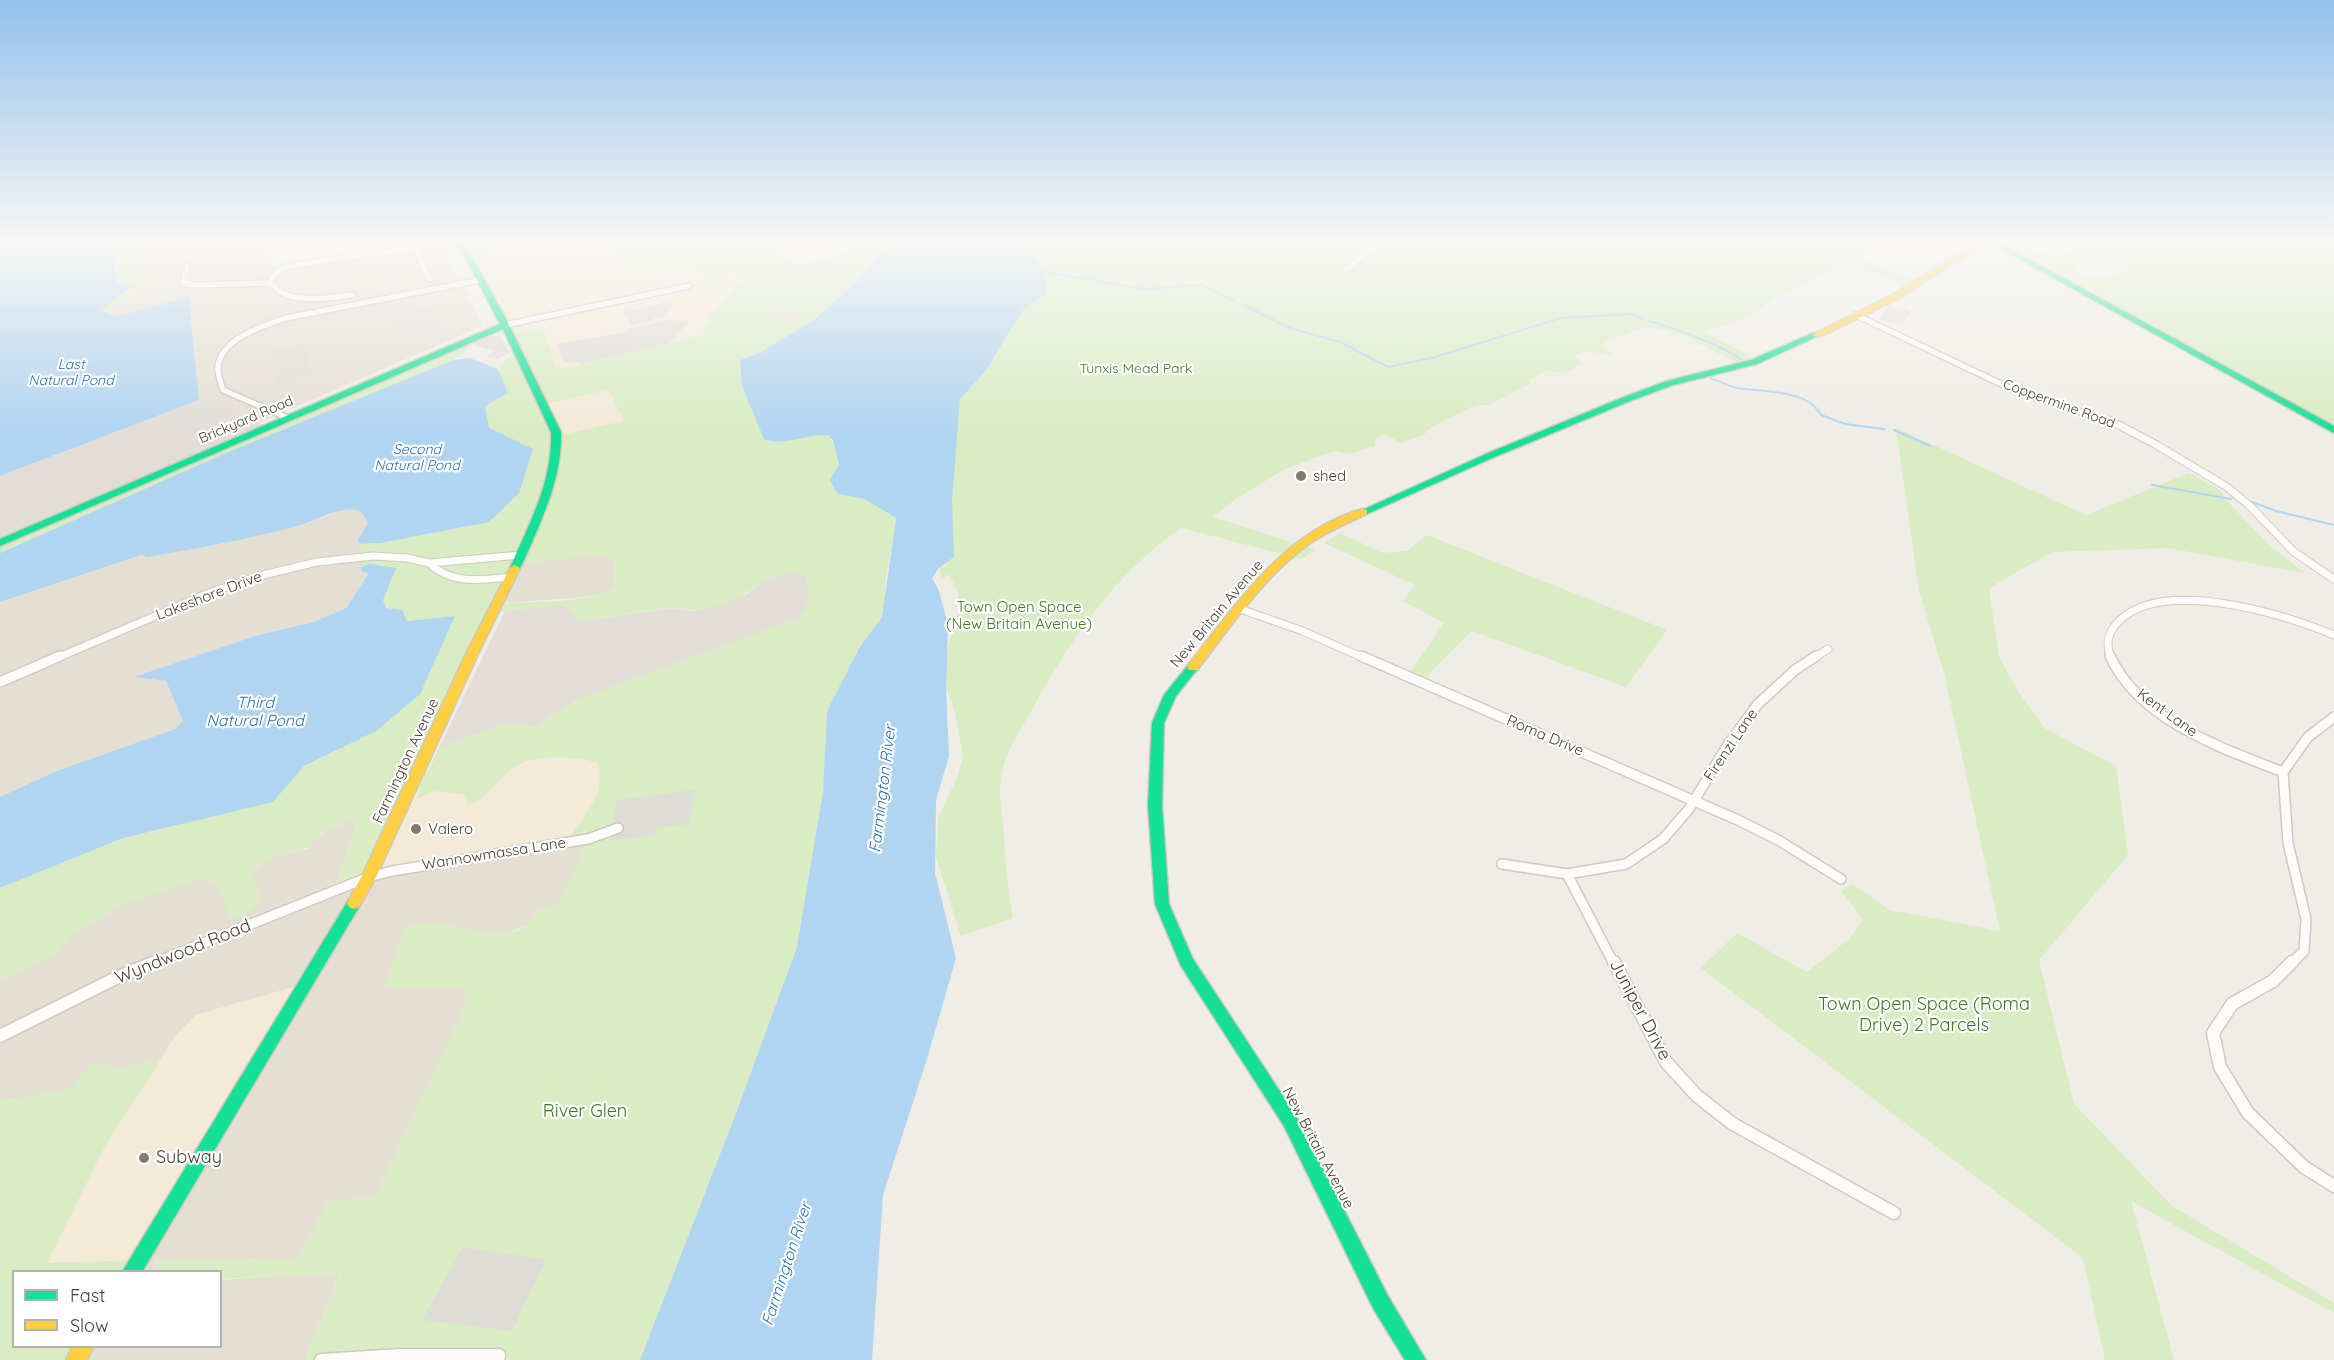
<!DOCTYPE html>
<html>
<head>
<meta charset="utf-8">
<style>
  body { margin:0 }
  #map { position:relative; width:2334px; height:1360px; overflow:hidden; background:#efede6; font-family:Quicksand,sans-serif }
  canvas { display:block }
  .legend { position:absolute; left:12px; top:1270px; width:210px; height:78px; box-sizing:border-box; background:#fff; border:2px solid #b4b2ad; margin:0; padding:8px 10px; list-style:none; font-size:18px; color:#443e32 }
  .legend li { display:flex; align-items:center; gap:12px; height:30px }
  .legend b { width:30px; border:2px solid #b4b2ad }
</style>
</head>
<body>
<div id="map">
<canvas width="2334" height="1360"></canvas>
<ul class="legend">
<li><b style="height:8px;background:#16e098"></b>Fast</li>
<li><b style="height:8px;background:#ffcf43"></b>Slow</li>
</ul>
</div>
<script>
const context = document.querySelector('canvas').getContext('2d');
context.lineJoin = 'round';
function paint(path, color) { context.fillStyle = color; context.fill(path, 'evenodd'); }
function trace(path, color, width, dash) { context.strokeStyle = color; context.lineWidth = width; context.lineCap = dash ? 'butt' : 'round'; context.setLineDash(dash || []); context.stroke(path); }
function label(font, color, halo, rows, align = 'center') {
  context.font = font + ' Quicksand,sans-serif'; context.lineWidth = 4.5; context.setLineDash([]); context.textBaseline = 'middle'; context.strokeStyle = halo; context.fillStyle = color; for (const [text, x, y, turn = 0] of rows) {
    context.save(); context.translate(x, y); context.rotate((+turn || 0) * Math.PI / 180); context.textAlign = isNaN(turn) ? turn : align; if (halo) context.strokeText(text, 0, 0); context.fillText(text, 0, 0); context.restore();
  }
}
paint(new Path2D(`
  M136,239H318L267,247L274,267L287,262L440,241L482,326L256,424L199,400L189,298L117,316L110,310L140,285L126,277L137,264Z
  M785,309H802L803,319L791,322L771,320L777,312Z
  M358,509L364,513L368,523L357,541L360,544L362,571L369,573L346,608L314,622L258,635L136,677L166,681L183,721L175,729L54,772L0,797V602L141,554L300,526L344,510Z
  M592,555H604L613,559L616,567L613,587L604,593L577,598L498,603L517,564Z
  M356,818L354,832L333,891L369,877L587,843L559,904L539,910L531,923L503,935L421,923L453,987L465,989L466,1005L375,1197L328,1202L298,1259L157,1260L152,1271H131L244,1001L196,1015L175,1036L161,1059L120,1069L94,1062L70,1089L26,1098L0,1099V979L56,955L70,936L119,906L200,879L215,881L232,918L251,872L270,858L310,848L314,840L329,829Z
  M340,1272L305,1360H76L84,1347L220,1346L221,1280Z`), '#e4dfd2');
paint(new Path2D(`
  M520,239H610L626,263L647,264L663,268L691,264L707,276L737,273H742L744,278L709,318L710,322L702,335L698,337L561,369L556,367L533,329L509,334L467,256L494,251L495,244Z
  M609,390L625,421L557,436L544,404Z
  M580,757L599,763L602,780L588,813L574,827L566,845L369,877L415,775L435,791L464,794L502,777L514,767L541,759Z
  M307,983L138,1260L47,1263L105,1146L175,1036L196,1015Z`), '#f3ead7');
paint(new Path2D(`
  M199,400L268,427L0,543V476Z
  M791,571L804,574L808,584L810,600L799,618L579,699L532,728L511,722L439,748L505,611L556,605L566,606L582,621L672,608L695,611L747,594L770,578Z`), '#e2ded7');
paint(new Path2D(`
  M112,239H136L137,264L126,277L140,285L110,310L117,316L100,310L132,286L116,282Z
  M458,239H520L495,243L494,251L467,256Z
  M610,239H772L785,259L799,265L829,259L875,239H904L880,255L854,284L815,319L761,352L740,360L764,439C783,447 807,434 827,435C842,450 839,475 838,494L865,499L896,517L885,584V596L897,604L827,711L823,792L797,947L733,1121L640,1360H305L340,1273L221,1279L220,1272L152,1271L157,1260L298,1259L328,1202L375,1197L466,1005L465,989L453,987H385L404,929C409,927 416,924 422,923C463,920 512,956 539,910L559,904L587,843L566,845C580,814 607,801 598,763C576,756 532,753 512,769C494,782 491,796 469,805L463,794L436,791L417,798L421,791L415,776L369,877L333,892L354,832L356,818C338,825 319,830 310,847L270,858L251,872L261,898L241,917L232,919L215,881L200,879L119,906L70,936L56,955L0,979V888L123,838L274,801L304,766L376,731L455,616L407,621L402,610L386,608L370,564L361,567L360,544L381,543L435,533L489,428L485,406L508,393L498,369L517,349L509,334L533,329L543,331L556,367L561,369L669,344L702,335L710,322L709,318L744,278L742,274L738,273L707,276L691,264L663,268L647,264L626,263ZM788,308L802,309L799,314L802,320L791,322L771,320L777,312ZM609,390L624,421L557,436L545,404ZM592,555H604L613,558L616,567L613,587C586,605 531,601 499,603L517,564ZM791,571L804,574C813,595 810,600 799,618L579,699L532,728L511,722L439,748L429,770L415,775L493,613L556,605C567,606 570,607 574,617L582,621C611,617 641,611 670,608C687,607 696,613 716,607C743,598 764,579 791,571Z
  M1059,239H1764L1792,247L1807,248L1835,239H1896L1872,247L1860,259L1919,282L1911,287L1845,263L1779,295L1751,316L1703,332L1754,357L1755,361L1741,365L1680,334L1646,327L1605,342L1600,346L1611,353L1608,355L1587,351L1575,355L1582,364L1564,373L1545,371L1529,380L1532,383L1489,405H1476L1433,426L1423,435L1401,443L1385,434L1375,439V446L1349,454L1334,451L1285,469L1237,498L1213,517L1315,550L1302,559L1181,528C1115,573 1069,642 1031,711C1016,738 1003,755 1000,786C999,798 1002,811 1003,823C1005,855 1007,886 1013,918L961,936L936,857L938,818L957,778L963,757L955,712L941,673L961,603L955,586H952L954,584L950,577L951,574L943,578L939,573L940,568L945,567L952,400L992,361L1012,330V324L1044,275L1041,262L1032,252L1038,247Z
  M1990,239H2038L2021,248L2063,256L2077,246L2098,249L2124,240L2164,247L2171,239H2334V430ZM2095,261L2118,264L2127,270L2103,278L2080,276L2075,270L2079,264Z
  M476,338L463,354L453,360L221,455L0,553V543Z
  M1896,428L2086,515L2189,473L2220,490L2226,500L2271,547L2305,573L2168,548L2052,552L1989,588L1999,657L2019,693L2046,729L2116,766L2128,855L2039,960L2074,1104L2172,1206L2334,1303V1313L2131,1201L2174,1360H2105L2083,1258L1701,968L1737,933L1807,972L1849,939L1863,920L1841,891L1852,884L1890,910L2000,931L1944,673L1919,591Z
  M1340,533L1382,553L1407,551L1427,535L1667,630L1626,687L1472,631L1425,678L1411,671L1444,623L1403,601L1415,585L1324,543Z
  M161,1059L105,1146L47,1263L138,1260L131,1271L14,1272V1346L84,1347L76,1360H0V1099L26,1098L70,1089L94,1062L120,1069Z`), '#d9ecc3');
paint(new Path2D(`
  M404,297L406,302L338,314V318L272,330L271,324Z
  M665,303L675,304L663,317H654V320L632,325L623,312Z
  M430,306L441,329L399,338L390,314Z
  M1888,306L1907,310L1911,311L1902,324L1879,319Z
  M666,320L689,321L669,344L580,364L579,362H564L557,344L620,333L629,331L628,329Z
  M488,335L502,337L509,353L497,359L485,357L496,351L471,344Z
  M305,344L313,376L276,384L270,351Z
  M694,790L690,824L657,828L655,835L609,841L617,800Z
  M463,1247L546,1260L512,1331L422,1320Z`), '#dedcd6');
paint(new Path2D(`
  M0,239H112L116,282L132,286L101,310L117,316L189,297L199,400L0,476Z
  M904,239H1059L1039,247L1032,252C1044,266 1046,277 1045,294L1023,310L987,369L960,399L952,500L954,557L939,568L932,578L939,591L948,625L946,690L949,756L936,800L935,873L956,958L927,1059L883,1195L872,1360H640L733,1121L797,947L823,792L827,711L860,647L882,617L896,518L865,499L838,494L829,480L839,465L833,440L827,435C807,434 783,447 764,439L742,386L740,360L761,352L815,319L854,284L880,255Z
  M470,358L498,369L508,393L485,406L489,428L533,449L519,493L489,522L381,543L360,544L357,541L368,523C365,517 363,511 356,510C338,507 316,521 298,526C249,539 198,548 148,557L141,555L0,602V553L221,455L453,360Z
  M370,564L396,568L383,600L386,608L402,610L407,621L455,616L420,694L376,731L304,766L273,802L123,838L0,888V797L54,772L175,729L183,721L166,681L134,677L258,635L314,622L346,608L369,573L362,572L361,567Z`), '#b1d4f1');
trace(new Path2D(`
  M1040,271L1143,289L1201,285L1234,301
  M1242,304L1290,328L1340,342L1388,367L1432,358L1561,318L1629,314L1642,318
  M1649,321C1683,331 1714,342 1744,361
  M1710,378C1719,381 1728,386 1737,388C1761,392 1808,389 1821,415L1845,424L1884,429
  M1894,430L1930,446
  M2152,485L2231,499
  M2252,502L2276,511L2334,525`), '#b1d4f1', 2);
const streetFar3 = new Path2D(`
  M179,239L181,242L196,244L226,239
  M416,249L429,279
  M187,266L183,283L194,285L271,283
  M1344,272L1368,252L1400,239
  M352,295C331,298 281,306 271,281L276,272L289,266L459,241
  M1856,315L2020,393L2112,422
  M505,325L689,286
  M288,418L223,390C221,383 217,374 218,366C222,338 263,326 286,318L480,280`);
const streetFar2 = new Path2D(`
  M2109,420L2155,444L2227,487L2250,506L2294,552L2334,579
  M429,563C452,585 482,580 511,577
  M1240,609L1300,630L1364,658
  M57,658L209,593L263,575L317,562L373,556L407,558L429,563L521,555
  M1814,658L1828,649
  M2111,658C2105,643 2108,632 2119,621C2164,577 2283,614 2334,635`);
const streetFar1 = new Path2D(`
  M1361,656L1738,820L1778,840L1841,879
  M2110,656C2140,721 2222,748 2283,772
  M0,682L60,656
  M1502,864L1567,874L1626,864L1663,839L1689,809L1727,746L1758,704L1795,670L1816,656
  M1567,874L1614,964
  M151,964L369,877L392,871L588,839L618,828
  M2291,964L2304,951L2306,919L2288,843L2283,772L2308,737L2334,717`);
const street = new Path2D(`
  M1614,962L1666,1062L1697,1096L1733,1124L1894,1213
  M2292,962L2273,981L2232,1004L2213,1033L2220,1067L2248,1113L2304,1167L2334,1186
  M0,1036L116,978L155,962
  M321,1360L401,1355H499L498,1360`);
const fast = new Path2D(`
  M455,239H462L506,319L561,432C562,471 548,505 533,540C528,550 524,561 519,570L515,571L510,568C529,524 553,482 551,432L503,329L0,546V539L500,324Z
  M1983,239H1992L2334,426V433Z
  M1813,333L1820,335L1757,364L1673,385L1630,401L1492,458L1367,514H1359L1358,512L1486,454L1624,397L1667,381L1751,360Z
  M1193,663L1199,667L1176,696L1164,723L1162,805L1169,904L1193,959L1296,1116L1388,1296L1426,1360H1405L1374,1310L1284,1126L1181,966L1155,904L1148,805L1152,723L1164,695L1189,664Z
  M354,897L359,899L361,903L359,907L142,1272H122L349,899Z`);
const slow = new Path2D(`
  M1984,239H1993L1896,300L1819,337L1812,335L1890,296Z
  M1363,509L1367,510V514C1347,523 1326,532 1309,544C1263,577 1231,626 1197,670H1189L1187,667L1189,664C1237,604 1284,531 1363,509Z
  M515,565L520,568L479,652L376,877L359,907L354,909L349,907L347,903L362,876L467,652L510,568Z
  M73,1346H94L87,1360H66Z`);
trace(streetFar3, '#cdcac3', 8);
trace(streetFar2, '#cdcac3', 9);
trace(streetFar1, '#cdcac3', 12);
trace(street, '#cdcac3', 15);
trace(fast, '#cecabc', 3);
trace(slow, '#cecabc', 3);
trace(streetFar3, '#fdfcfb', 5);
trace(streetFar2, '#fdfcfb', 7);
trace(streetFar1, '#fdfcfb', 9);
trace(street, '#fdfcfb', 12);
paint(fast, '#16e098');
paint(slow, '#ffcf43');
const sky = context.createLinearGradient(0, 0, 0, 430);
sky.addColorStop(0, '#92c1ec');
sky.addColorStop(0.56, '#f8f7f4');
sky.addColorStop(1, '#f8f7f400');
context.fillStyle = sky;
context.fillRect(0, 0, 2334, 430);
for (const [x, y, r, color] of [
  [1301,476,6,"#807b71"],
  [416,829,6,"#807b71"],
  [144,1158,6,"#807b71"]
]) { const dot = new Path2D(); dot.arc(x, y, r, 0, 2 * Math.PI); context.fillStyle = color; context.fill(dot); trace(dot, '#fff', 2); }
label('italic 14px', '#236fb8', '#fff', [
  ["Last",71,365],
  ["Natural Pond",71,381],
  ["Second",417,450],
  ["Natural Pond",417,466]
]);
label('14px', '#3d7a21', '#fff', [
  ["Tunxis Mead Park",1136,369]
]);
label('14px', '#443e32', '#fff', [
  ["Coppermine Road",2059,404,20],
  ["Brickyard Road",246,420,-23]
]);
label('15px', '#443e32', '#fff', [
  ["shed",1313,476],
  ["Valero",428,829]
], 'left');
label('15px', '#443e32', '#fff', [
  ["Lakeshore Drive",209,596,-21],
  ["New Britain Avenue",1217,614,-50],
  ["Kent Lane",2167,713,36],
  ["Roma Drive",1545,736,23],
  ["Firenzi Lane",1731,745,-56],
  ["Farmington Avenue",406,761,-65],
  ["Wannowmassa Lane",494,854,-9],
  ["New Britain Avenue",1318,1148,62]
]);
label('15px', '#3d7a21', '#fff', [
  ["Town Open Space",1019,607],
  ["(New Britain Avenue)",1019,624]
]);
label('italic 16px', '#236fb8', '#fff', [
  ["Third",255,703],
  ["Natural Pond",255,721],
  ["Farmington River",883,789,-83],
  ["Farmington River",787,1264,-72]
]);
label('18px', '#443e32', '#fff', [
  ["Wyndwood Road",183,952,-22],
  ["Juniper Drive",1640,1010,62]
]);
label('18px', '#3d7a21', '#fff', [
  ["Town Open Space (Roma",1924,1005],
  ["Drive) 2 Parcels",1924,1026],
  ["River Glen",585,1112]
]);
label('18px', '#443e32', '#fff', [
  ["Subway",156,1158]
], 'left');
</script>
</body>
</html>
